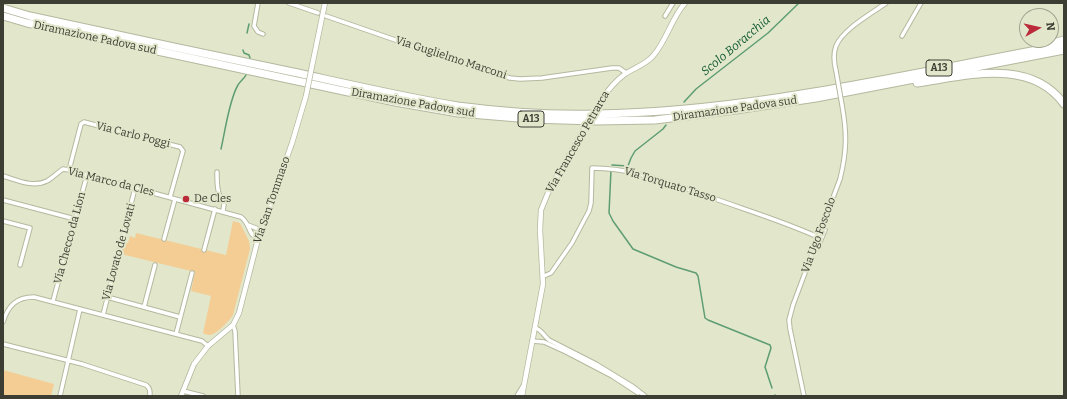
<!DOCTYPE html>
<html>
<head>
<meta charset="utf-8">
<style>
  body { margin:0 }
  #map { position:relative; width:1067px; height:399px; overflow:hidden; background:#e2e7cb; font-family:Bitter,serif }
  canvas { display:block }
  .frame { position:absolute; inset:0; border:4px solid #3c3e33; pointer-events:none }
  .north { position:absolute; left:1019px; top:8px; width:40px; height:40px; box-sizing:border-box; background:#e2e7cb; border:1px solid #a0a38e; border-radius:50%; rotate:82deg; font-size:11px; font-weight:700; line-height:16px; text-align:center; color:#3c3e33 }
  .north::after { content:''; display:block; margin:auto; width:14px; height:18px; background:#bb2a39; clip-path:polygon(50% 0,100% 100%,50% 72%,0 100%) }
</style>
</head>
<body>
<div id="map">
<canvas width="1067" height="399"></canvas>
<div class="frame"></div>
<div class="north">N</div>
</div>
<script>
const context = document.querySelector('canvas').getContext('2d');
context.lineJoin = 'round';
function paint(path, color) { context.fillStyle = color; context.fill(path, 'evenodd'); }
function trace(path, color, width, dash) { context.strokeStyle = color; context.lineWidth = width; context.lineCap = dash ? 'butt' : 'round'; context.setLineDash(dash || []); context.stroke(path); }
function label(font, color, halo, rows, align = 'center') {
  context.font = font + ' Bitter,serif'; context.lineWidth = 4; context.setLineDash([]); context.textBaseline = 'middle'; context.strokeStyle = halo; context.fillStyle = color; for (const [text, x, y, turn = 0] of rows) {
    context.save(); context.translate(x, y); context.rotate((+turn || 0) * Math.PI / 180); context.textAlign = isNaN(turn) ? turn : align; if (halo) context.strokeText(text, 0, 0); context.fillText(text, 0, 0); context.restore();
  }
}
paint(new Path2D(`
  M233,221L240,223L249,241L250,249L233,315C230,320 216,335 210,335C207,335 205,334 203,333L211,296L191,291L195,272L121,254L124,242L128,243L130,236L135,238L136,233L226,255Z
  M3,370L54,384L51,396H3Z`), '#f3cd94');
trace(new Path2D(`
  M247,33L249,24
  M243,50L244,53L249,55L250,58
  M684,102L696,89L768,33L799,3
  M221,149C225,132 229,100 238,85C240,81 244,79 246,75
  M612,165L628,166L631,158L635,151L663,129L666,125
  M611,170L609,213L613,221L633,249L676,267L696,273L698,276L705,318L708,320L770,345L771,348L765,367L772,388
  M775,395L776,396`), '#5e9d73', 1.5);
const minor = new Path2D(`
  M258,3L254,26L258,32L263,34
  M289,3L318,13
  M326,16L476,68L510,78L520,79L542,78L612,68H619L626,73
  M665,16L673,3
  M902,36L921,3
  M836,71C834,63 833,54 836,46C843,29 871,14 886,3
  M69,170L81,124L84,122L180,147L183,151L170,197
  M217,172C217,184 217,194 224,204L223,211
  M3,176C17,180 33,188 47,181C52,178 57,173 63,169L69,170L241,217C250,223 248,235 258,239
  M3,200L75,219
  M3,221L30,228L20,265
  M248,225L261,230
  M164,239L175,199
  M814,248L817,249L825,230
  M204,250L215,209
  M544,276L551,273L572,243L589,211L591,203L592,168C635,168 670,184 710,197C746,210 783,221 818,237
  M107,297L180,317
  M53,301L87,175
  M144,307L155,265
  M103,315L135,188
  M3,322C8,306 16,297 34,297L202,341L208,346
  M233,325L235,331L238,396
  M535,328C541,329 544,336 549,340L596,364L632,386L645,396
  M176,334L192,273
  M532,341L544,342L566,352L612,376L638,393
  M3,344L82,364L146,385C150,388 150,391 150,396
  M183,391L203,396
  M60,396L80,309
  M517,396L523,386
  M804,396L790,329L789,320L793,305L840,179C847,151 847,133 842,105`);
const tertiary = new Path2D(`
  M312,66L325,3
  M600,102C607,91 614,82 625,74C634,68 645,65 653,56C667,40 671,19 685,3
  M181,396L194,364L208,346L233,325L239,313L258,239L292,143L306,96
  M522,396L543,284L540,230L541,210L550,188L581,134`);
const motorway = new Path2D(`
  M3,8L30,16C118,35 205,54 293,72C348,84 403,97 458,106C503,112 550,115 595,114C753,112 909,73 1064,45
  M3,16L27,23L395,102L458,113L530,119L595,121L655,120L736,110L816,98L1064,50
  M1049,44L1064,40
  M917,83C966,76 1030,57 1064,104`);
trace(minor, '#b4b99f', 5.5);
trace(tertiary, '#b4b99f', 6);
trace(motorway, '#b4b99f', 9);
trace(minor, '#fff', 3.5);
trace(tertiary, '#fff', 4.5);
trace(motorway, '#fff', 7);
const minorBridge = new Path2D(`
  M836,71L842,105`);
const tertiaryBridge = new Path2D(`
  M306,96L312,66
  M581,134L600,102`);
trace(minorBridge, '#b4b99f', 5.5, []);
trace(tertiaryBridge, '#b4b99f', 6, []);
trace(minorBridge, '#fff', 3.5);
trace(tertiaryBridge, '#fff', 4.5);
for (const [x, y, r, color] of [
  [186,199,4,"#bb2a39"]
]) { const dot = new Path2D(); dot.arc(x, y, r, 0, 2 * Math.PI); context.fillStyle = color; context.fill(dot); trace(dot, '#e2e7cb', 1.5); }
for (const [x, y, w] of [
  [939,68,26],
  [531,119,26]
]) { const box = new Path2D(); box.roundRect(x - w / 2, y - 8, w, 16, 3); context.fillStyle = '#e2e7cb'; context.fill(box); trace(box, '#3c3e33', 1); }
label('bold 10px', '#3c3e33', null, [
  ["A13",939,68],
  ["A13",531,119]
]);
label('11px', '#3c3e33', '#e2e7cb', [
  ["Diramazione Padova sud",95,38,12],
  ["Via Guglielmo Marconi",451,58,18],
  ["Diramazione Padova sud",413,103,10],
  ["Diramazione Padova sud",735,109,-8],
  ["Via Carlo Poggi",133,135,14],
  ["Via Francesco Petrarca",578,142,-60],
  ["Via Marco da Cles",111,182,14],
  ["Via Torquato Tasso",670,185,17],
  ["Via San Tommaso",272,200,-71],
  ["Via Ugo Foscolo",819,235,-70],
  ["Via Checco da Lion",70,238,-75],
  ["Via Lovato de Lovati",119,252,-75]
]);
label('11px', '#3c3e33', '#e2e7cb', [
  ["De Cles",194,199]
], 'left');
label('italic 12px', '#135c34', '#e2e7cb', [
  ["Scolo Boracchia",736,46,-40]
]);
</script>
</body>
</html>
